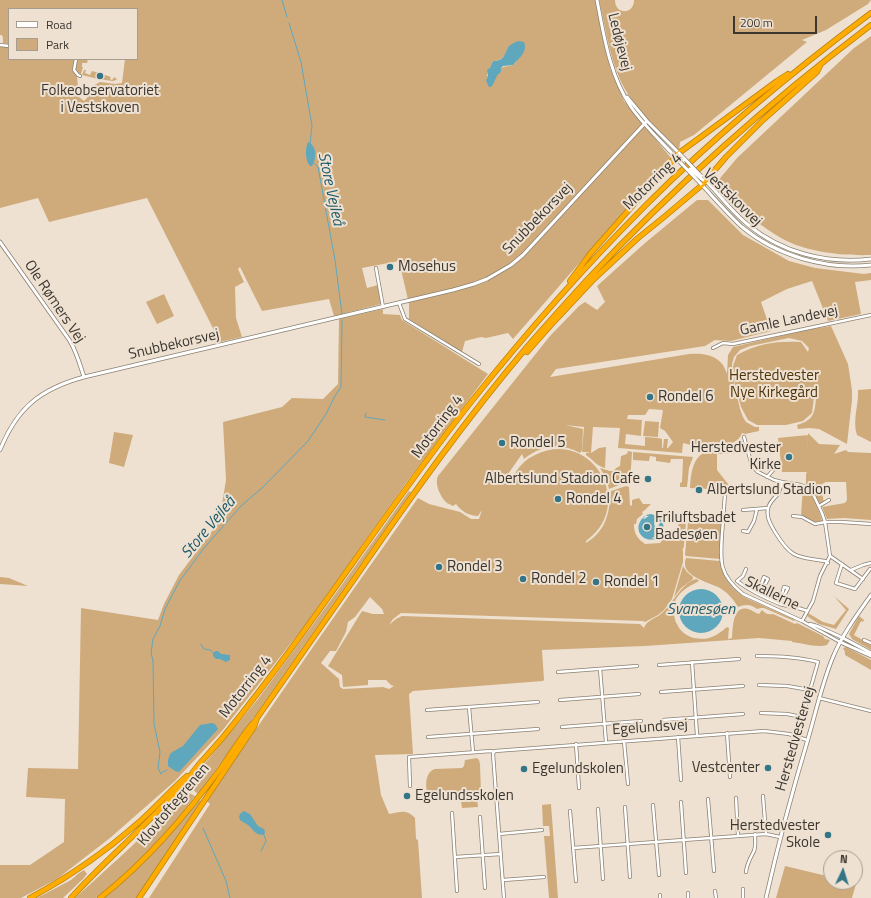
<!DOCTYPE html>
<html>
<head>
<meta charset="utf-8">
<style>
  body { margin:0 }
  #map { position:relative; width:871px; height:898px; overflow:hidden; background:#eee1d1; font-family:"Titillium Web",sans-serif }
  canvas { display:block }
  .legend { position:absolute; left:8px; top:8px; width:130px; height:52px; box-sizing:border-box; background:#eee1d1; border:1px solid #a69d91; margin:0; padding:5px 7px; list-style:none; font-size:12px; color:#3b3630 }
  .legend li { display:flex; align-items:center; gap:8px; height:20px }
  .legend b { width:20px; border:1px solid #a69d91 }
  .north { position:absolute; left:823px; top:850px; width:40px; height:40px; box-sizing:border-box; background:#eee1d1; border:1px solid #a69d91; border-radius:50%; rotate:4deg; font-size:11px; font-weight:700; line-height:16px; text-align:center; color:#3b3630 }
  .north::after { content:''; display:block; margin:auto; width:14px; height:18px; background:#337586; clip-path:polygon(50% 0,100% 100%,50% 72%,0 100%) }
  .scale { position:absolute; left:733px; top:16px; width:84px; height:18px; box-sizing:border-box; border:2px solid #3b3630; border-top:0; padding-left:5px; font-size:12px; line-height:14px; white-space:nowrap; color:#3b3630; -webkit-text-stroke:3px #eee1d1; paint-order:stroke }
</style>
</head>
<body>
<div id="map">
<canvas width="871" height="898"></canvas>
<ul class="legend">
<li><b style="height:5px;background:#fff"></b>Road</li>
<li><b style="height:11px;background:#cfab7c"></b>Park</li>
</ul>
<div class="north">N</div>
<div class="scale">200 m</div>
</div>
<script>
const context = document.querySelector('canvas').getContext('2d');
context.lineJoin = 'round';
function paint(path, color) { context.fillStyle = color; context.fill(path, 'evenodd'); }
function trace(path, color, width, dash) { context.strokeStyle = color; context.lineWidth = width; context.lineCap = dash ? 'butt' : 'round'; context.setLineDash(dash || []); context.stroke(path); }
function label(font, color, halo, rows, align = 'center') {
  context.font = font + ' "Titillium Web",sans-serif'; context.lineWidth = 4; context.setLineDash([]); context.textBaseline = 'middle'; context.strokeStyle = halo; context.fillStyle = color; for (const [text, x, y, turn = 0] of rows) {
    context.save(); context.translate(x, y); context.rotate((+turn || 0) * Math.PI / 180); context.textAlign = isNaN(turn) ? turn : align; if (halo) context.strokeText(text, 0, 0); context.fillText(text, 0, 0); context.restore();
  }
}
paint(new Path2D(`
  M0,0H595L602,34L610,68L624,101L671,158L513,339L508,333L486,338L481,337L465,341L462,352L409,319V304L399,261L362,268L367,288L378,285L381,304L334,316L329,299L262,311L240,267L238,269L244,282L235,287L236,318L242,337L220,342L147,198L49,222L38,198L0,208V46L9,47V59H75L74,67L77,76L79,97L84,101L87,98L93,86L100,82L115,84L122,83L125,59H137V9H9V44L3,43V38L2,35H0ZM509,47L517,61L513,65C503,68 503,64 497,74L487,76L493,61C502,61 506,55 509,47Z
  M599,0H615C615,15 634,15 634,0H871L868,4L826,30L802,40L807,42L694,135L680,142L679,151C661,133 641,115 628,94C611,68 606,30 599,0Z
  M871,36V255C841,256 802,252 776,235C753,221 735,202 716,183L737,158L854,48Z
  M77,59H88L87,63H82V67H83L81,74H80L75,70Z
  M84,70H86L85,73L90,75L92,71L99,73L98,77L101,78L102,74L111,77L110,78L111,80L113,79L114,77L117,79L116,80L113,81L98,79L82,75Z
  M697,200H708L743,235L789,261L815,268L864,274L871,273V280L855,282L861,314L828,321L812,281L787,289L761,302L771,331L731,341L715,340L705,346L556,369L550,377L689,354C701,353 715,354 723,365C724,367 726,371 727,374L728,355L733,347L806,330L831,326L848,364L852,390V400L847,444L819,429L809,428L798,429L797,425C814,420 815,413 816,397H814L812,413L803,421L786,425H757L748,420L741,407L735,384L733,366L737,355C759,343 777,341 801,342L808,352L809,348L802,341L789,338L750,346L740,350L734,357L732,364V373L740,409L743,417L746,422L755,427H759V431L745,434L742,433C738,446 717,447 705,449L701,444L691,445L683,443L682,453L618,448L620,428L593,427L591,453L599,448L606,447L605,468C598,467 592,459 586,455V453L591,452H582L584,427L565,425L583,429L582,450L580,453C560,442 542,445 524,459L522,454L508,474L514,475C519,466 526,459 535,455C590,427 638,504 586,541V543C607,530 609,513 611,491L626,486L629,487L630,506L632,505V500L639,498L643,504H651L645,510L642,512L643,514L637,519L636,524H634V525C634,534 638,539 645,544L660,543L666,536L668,531L670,530H674L681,522H686L684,546L682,551L683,550V562L672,599L664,610L658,615L645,622L643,621L401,613L393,619L389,625L396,619L402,616L640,624L644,628C646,620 658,618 663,612C673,603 683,581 697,579L699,581C688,587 680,590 674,603C672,607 673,611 674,615C675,618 675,622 677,624C682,636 696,641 709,638C716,636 722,631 727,627L729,628L728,639L732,638C733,629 732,605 748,609C752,610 755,613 759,614L762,610C766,614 768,615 773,614L795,624L797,623L823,636L825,639L830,640L827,645C816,648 803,643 792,642V641L759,638L645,646L542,650L544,680L543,681L413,691L409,694L413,754L375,755L381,795L389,814C401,812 406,809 415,818L416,839L418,840L422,898H149L210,804L207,801C276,699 347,598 418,498L429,504L460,512L471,519H479L482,510L478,516C469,516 461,511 456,504L453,506C451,505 449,504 447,503C441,498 434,484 438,476L550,336L579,306L585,302L597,310L605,302L597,286L645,243ZM649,409L663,410L660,428L665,431L673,442L668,448H667L668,439H664L663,448H662V439L658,438V442V438L645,437V446L625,444L626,434L641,436L642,420L627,419L628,415H645ZM370,597L382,609L384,614H373L362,611L328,666L342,675L343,687L368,685V680H386L391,685L394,686L389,689L383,687L343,689L340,687L339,679L321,663L330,651H336L346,632L348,622L355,617Z
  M164,294L174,316L157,324L146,302Z
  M383,309V314L400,315L402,320L488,374L406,483L302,629L222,731L175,781L110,838L57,879L21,898H0V865H30L64,842L65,799L26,797L28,768L78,769L81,608L158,620L164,604L179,575L219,522L226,480L223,422L282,407L292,398L323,399L338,384L339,319Z
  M871,389V442L857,435C852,421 859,404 858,390Z
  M645,421L659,422L658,437L643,436Z
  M114,432L133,435L124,467L109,463Z
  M808,433L819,444L840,445L834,454L846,450L848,452L871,453V520L844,518L827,519L822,507L845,503L847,500L846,482H826L820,485L824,502L819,504L813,492V486L806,485V474L807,472H782L778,438L808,435L807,458Z
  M728,446L739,448L744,453L717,454V470L728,484L727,488V490L690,488C691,475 692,457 706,452C713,449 721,448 728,446Z
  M628,451L632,452L630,483H624L609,489L606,478L600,468L610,471H614L616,468L620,466L621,456L627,454Z
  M633,452L693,457L689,468L687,487H680V483L682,482L683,459H671L670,463L656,461V457L650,456L649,461L633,460Z
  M803,487C813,494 819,509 822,521L815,522L801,515Z
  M409,491L411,492L240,737L198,794L187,785L258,699L331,600Z
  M688,522L722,524L720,559L686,556L685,555Z
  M686,558L720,561C724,579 730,588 746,598L795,620L794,621L764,608H761L757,609C751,604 745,604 738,607C733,599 728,593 720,588C708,582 679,576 686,558Z
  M683,566L687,572L693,577V579L681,588L674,597Z
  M0,577L9,578L28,586L0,584Z
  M834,596L849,609L836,629L819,624L807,616L808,613L823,622L834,625L846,610Z
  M859,616L864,620L863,622L861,621L854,635L871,645V650L852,639L849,634Z
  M846,647L871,660V670L845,655V652L843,648Z
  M477,758L479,760L480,764L481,794L477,797L431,799C424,791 424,772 435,769L462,768L464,766L465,760Z
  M186,788L187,789V792L195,796L179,817L155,845L112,886L96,898H75C104,871 135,845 162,816C170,807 179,798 186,788Z
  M477,799L478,807L462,808L461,801Z
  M200,800L201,801L137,898H104C141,869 170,836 200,800Z
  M551,804L558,898H549L544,836H550L549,826H543L542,805Z
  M785,866L831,877V882H850L856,884L852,898H776Z
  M84,870L87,874L83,879L63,898H37L71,880L79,873Z`), '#cfab7c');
paint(new Path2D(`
  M518,41L524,42C528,52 519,58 513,65L503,66L501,68V72C495,75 496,82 491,87H489L487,83L486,80C488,78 489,74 487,71L488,69L490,68L493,61C505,61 504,54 509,46C512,44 515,42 518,41Z
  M308,142C317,146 317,158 312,166H310C305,160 305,149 308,142Z
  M651,514L657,516L662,521L659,522L656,521L654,523L655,527H658L660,523L663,522C664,528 663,533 659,537L658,535L652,538L653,539L655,537L656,539C640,543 632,526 645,516V517L643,518L644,519L649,516H647L646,515Z
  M679 611a22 22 0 1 1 44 0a22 22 0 1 1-44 0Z
  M216,651H218L221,654L230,655V660L226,662L220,659H216L213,656V653Z
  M212,723L215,724L218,729L179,772L175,771L168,766V760L170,754L174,751L183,746L200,725Z
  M244,811L250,814L258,826L264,829L265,832L264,835C256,835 255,832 249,826C247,824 243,822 240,820C238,816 240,813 244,811Z`), '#5ea7bc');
trace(new Path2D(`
  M282,0L287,17
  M289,23L301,62L312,126L310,144
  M313,162L318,167L335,260L342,314
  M366,413L365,417L385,420
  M201,644L204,649L210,650L214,653
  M161,773L167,770
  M161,774L158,768L160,752L154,724L153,661L151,653L153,639L160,626L165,609L179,582L204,548L241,506L263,487L308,441L326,414L335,396L341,387L342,320
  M203,828L226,881C228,887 228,892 230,898
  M261,851L266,841L264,835`), '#5ea7bc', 1);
const minor = new Path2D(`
  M0,45L9,46
  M76,59L74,70L78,75L80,76
  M376,268L383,307
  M399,303L405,319L479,364
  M713,348L723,343L733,344L871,315
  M744,437L752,466L758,472L774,480L782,482L801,485L806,487L814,496L822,513L825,522L830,556L820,576L813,601L802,621
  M767,477L775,468
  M782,482C781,486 780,490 778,494C774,499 769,502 768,509C766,517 771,525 775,532C791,558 796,557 825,561L828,563
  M725,494C724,507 723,520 722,534C720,562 719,575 743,594L802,621L840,642
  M819,506L829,500
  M743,510L768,508
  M793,516L802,517L815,524L825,522H841L871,524
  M743,531L748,532L754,521L757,509
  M830,556L863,579
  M842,564L836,583L855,589L870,569
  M746,569L743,576L737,581C750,591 765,598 780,604C789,607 798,607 807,611
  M851,570L863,565L871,563
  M759,594C762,589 765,585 768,579L764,577L761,585L762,588
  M780,604L788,588L784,587L782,594L783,596
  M810,624L817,626L843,638
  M864,640L871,643
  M757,656C778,656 798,657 818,662L797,736
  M692,662L697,735
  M659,665L739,659
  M600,669L606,742
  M558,672L637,666
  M759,685L787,686L810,690
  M661,692L743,686
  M819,698L871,711
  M560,700L639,694
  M469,707L473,752
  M427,710L538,702
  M761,713L787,714L802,717
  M663,720L743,714
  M562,727L641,721
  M727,733L730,777
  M428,737L538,729
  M678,737L681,780
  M624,741L628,784
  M576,744L579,788
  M494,752L493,754L504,898
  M410,786L409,757L491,751L494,752L495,751L764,731L789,734L807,740
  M763,796L766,834
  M736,798L738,836
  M708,799L714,871
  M681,802L686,873
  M653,805L659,875
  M625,807L630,877
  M598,809L603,879
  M570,811L576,881
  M452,813L457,891
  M480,817L485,888
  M499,834L542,830
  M573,848L766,834L780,837
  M455,857L501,854
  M746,872C747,863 750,859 754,851C756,846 755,840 755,834
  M503,880L544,877
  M743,889V898
  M715,891L716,898
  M688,893V898
  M660,895V898`);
const tertiary = new Path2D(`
  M597,0C604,37 610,76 631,107C645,127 664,144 680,162
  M627,97L647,121L679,153
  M704,179C719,194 731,211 747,224C782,253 826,264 871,259
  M702,185C715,199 728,214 742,227C777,256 826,270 871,265
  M0,242L70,341C77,353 80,365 84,377
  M0,450C17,408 40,389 84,377L453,290L474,284L487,279L511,265L523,255L647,121
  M843,638L871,653
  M840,642L871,656
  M766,898C778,845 792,792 808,739C816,712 822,683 833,657C842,635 857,615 871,595`);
const motorway = new Path2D(`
  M570,281L590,254L679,153L777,81L788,74
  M527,352L550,326L594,279L638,238L664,217L702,185L726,157L763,120L817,72L820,66
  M30,898C69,877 105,852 138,823C155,808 170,791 187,776
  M71,898C98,868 128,842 156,813C166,803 176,793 185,782C189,778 192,773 196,768C205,757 215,747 224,736C311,629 385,511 471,402C526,333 584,267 647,204C716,135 792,72 871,13
  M100,898C147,861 185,816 221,768C232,752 242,735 255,721
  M139,898L254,727L257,718C291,669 325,621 359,572C412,495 466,419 527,347C546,325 566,303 586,281C673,188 769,102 871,25`);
trace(minor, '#8b8072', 4);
trace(tertiary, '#8b8072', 4.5);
trace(motorway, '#ba8312', 6);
trace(minor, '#fff', 2.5);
trace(tertiary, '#fff', 3);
trace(motorway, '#ffac02', 4.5);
const tertiaryBridge = new Path2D(`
  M679,153L701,176
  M676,157H679L684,160
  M680,162L701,184
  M690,169L703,180`);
trace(tertiaryBridge, '#8b8072', 4.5, []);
trace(tertiaryBridge, '#fff', 3);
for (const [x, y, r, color] of [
  [100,76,4,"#337586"],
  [390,267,4,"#337586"],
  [650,397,4,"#337586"],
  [502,443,4,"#337586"],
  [789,457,4,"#337586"],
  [648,479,4,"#337586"],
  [699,490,4,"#337586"],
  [558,499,4,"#337586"],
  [647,527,4,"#337586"],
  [439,567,4,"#337586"],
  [523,579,4,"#337586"],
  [596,582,4,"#337586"],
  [768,768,4,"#337586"],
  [524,769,4,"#337586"],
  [407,796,4,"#337586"],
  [828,835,4,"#337586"]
]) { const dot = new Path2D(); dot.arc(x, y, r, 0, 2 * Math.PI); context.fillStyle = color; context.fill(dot); trace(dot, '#eee1d1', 1.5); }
label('15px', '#3b3630', '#eee1d1', [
  ["Ledøjevej",619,42,76],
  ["Motorring 4",653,182,-44],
  ["Vestskovvej",732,198,44],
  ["Snubbekorsvej",538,219,-46],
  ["Ole Rømers Vej",54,302,56],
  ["Gamle Landevej",789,321,-12],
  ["Snubbekorsvej",174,345,-13],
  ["Motorring 4",438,427,-53],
  ["Skallerne",772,594,26],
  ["Motorring 4",246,687,-52],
  ["Egelundsvej",650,728,-4],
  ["Herstedvestervej",796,739,-74],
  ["Klovtoftegrenen",174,805,-50]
]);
label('15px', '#3b3630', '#eee1d1', [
  ["Folkeobservatoriet",100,91,"center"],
  ["i Vestskoven",100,108,"center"],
  ["Mosehus",398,267],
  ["Rondel 6",658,397],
  ["Rondel 5",510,443],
  ["Herstedvester",781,448,"right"],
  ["Kirke",781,465,"right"],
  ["Albertslund Stadion Cafe",640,479,"right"],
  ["Albertslund Stadion",707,490],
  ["Rondel 4",566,499],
  ["Friluftsbadet",655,518],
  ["Badesøen",655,535],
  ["Rondel 3",447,567],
  ["Rondel 2",531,579],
  ["Rondel 1",604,582],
  ["Vestcenter",760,768,"right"],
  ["Egelundskolen",532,769],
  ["Egelundsskolen",415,796],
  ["Herstedvester",820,826,"right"],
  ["Skole",820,843,"right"]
], 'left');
label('15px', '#4e340b', '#eee1d1', [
  ["Herstedvester",774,376],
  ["Nye Kirkegård",774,393]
]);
label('italic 16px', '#205d6c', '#eee1d1', [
  ["Store Vejleå",330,189,78],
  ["Store Vejleå",209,528,-50],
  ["Svanesøen",701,610]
]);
</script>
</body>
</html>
